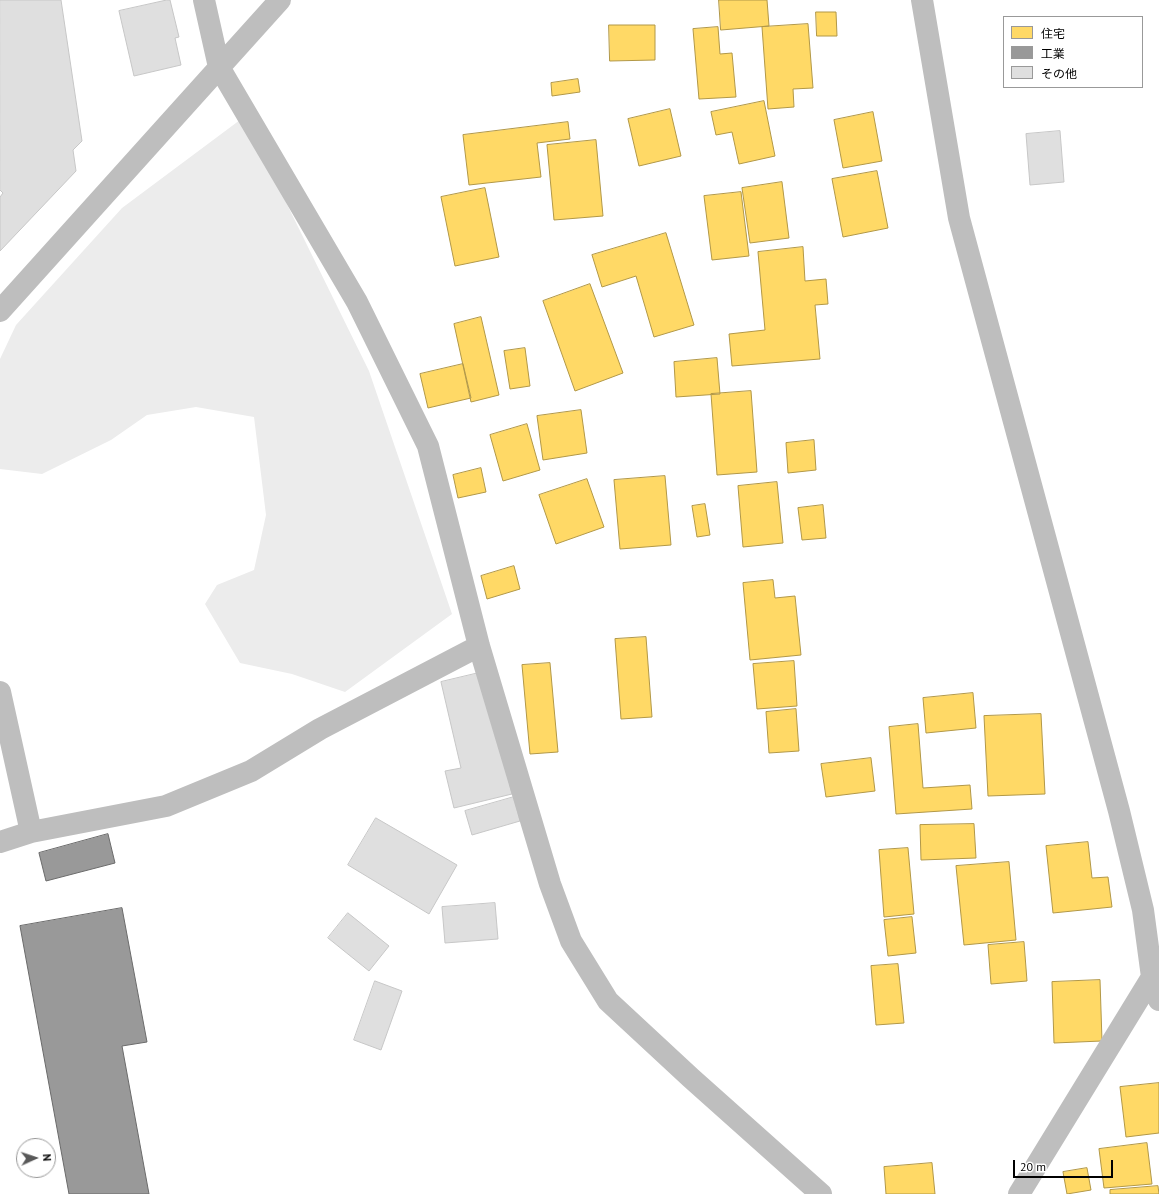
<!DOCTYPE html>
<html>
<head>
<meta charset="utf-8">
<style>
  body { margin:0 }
  #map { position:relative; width:1159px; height:1194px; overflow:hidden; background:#fff; font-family:"PT Sans","Noto Sans JP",sans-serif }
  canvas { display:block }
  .legend { position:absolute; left:1003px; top:16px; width:140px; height:72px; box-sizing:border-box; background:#fff; border:1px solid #999; margin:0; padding:5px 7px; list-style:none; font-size:12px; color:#000 }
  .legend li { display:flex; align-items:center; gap:8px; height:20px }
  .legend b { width:20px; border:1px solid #999 }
  .north { position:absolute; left:16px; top:1138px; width:40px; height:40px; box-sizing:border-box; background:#fff; border:1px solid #999; border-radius:50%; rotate:87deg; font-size:11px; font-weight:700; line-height:16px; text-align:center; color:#000 }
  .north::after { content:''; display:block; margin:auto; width:14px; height:18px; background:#595959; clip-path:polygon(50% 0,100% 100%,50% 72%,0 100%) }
  .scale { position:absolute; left:1013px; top:1160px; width:100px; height:18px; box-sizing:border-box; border:2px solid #000; border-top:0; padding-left:5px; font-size:12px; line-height:14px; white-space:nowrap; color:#000; -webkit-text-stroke:3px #fff; paint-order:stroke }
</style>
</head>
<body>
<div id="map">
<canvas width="1159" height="1194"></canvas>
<ul class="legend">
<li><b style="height:11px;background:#ffd966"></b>住宅</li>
<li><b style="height:11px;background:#999"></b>工業</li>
<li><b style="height:11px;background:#dfdfdf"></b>その他</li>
</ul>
<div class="north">N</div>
<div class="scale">20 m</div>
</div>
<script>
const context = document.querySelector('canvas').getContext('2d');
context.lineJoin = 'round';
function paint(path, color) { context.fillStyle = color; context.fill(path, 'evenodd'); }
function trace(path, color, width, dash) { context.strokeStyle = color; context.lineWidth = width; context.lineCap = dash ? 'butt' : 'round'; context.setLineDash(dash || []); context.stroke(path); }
paint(new Path2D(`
  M244,117L369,371L452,614L345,692L292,674L240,663L205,604L217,585L254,570L266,515L254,417L196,407L147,415L111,440L42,474L0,469V359L16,325L122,208Z`), '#ececec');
const homes = new Path2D(`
  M719,0H767L769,26L721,30Z
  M816,12H836L837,36H817Z
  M808,24L813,88L793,89L794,107L768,109L762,27Z
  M609,25H655V60L610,61Z
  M718,27L720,54L732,53L736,97L699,99L693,29Z
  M578,79L580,92L552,96L551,83Z
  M764,101L775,156L739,164L732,132L716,135L711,112Z
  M670,109L681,156L639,166L628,119Z
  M873,112L882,161L843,168L834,120Z
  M568,122L570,139L537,143L541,177L469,185L463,135Z
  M596,140L603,216L554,220L547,145Z
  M877,171L888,228L843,237L832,179Z
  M782,182L789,238L750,243L742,188Z
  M485,188L499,257L455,266L441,197Z
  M741,192L749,256L712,260L704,196Z
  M666,233L694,325L654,337L636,276L602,287L592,255Z
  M803,247L805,281L826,279L828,304L815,305L820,359L732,366L729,334L765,330L758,252Z
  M590,284L623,373L575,391L543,301Z
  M481,317L499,395L471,402L454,324Z
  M525,348L530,386L510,389L504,351Z
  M717,358L720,394L676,397L674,362Z
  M463,364L471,398L428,408L420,374Z
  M751,391L757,472L717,475L711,394Z
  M581,410L587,453L543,460L537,416Z
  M527,424L540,470L503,481L490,435Z
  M814,440L816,470L788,473L786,443Z
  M481,468L486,492L458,498L453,475Z
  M665,476L671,545L620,549L614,480Z
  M587,479L604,527L556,544L539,495Z
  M777,482L783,543L743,547L738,486Z
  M705,504L710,535L697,537L692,506Z
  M823,505L826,538L802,540L798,508Z
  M514,566L520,589L487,599L481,576Z
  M773,580L775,598L795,596L801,655L750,660L743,583Z
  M646,637L652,717L621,719L615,639Z
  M794,661L797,706L757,709L753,664Z
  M550,663L558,752L530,754L522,665Z
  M973,693L976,728L926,733L923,698Z
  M796,709L799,751L769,753L766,712Z
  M1041,714L1045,794L988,796L984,716Z
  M918,724L923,788L970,785L972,809L896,814L889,727Z
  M871,758L875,791L826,797L821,764Z
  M974,824L976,858L921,860L920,825Z
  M1088,842L1092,878L1108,877L1112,907L1053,913L1046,846Z
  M908,848L914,914L884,917L879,850Z
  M1009,862L1016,940L964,945L956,866Z
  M912,917L916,953L888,956L884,920Z
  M1024,942L1027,981L991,984L988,945Z
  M898,964L904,1023L876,1025L871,966Z
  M1100,980L1102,1041L1054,1043L1052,982Z
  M1159,1083V1133L1126,1137L1120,1087Z
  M1147,1143L1152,1184L1104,1188L1099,1149Z
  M932,1163L935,1194H886L884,1167Z
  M1087,1168L1091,1190L1067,1194L1063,1172Z
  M1158,1186L1159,1194H1110V1190Z`);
paint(homes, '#ffd966');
trace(homes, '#b29847', 1);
const industry = new Path2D(`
  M108,834L115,863L46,881L39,853Z
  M122,908L147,1042L122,1046L149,1194H69L20,926Z`);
paint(industry, '#999');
trace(industry, '#6b6b6b', 1);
const building = new Path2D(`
  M0,0H61L82,141L73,150L76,171L0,251V197L3,193L0,190Z
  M167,0H170L179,37L175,38L181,65L134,76L119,11Z
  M1060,131L1064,182L1030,185L1026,134Z
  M483,672L512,794L454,808L445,771L461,768L441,682Z
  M514,797L520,821L472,835L465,811Z
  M376,818L457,865L429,914L348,865Z
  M495,903L498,939L445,943L442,907Z
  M348,913L389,946L369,971L328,938Z
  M375,981L402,991L381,1050L354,1040Z`);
paint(building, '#dfdfdf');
trace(building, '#c7c7c7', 1);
trace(new Path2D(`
  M204,0L219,67L357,302L428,446L479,646L550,884L571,941L608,1001L691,1078L821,1194
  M922,0L959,218L1119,811L1143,910L1152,977L1159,1000
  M0,311L280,0
  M0,692L31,832
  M0,842L31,832L166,806L251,771L320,729L479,646
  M1019,1194L1152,977`), '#bebebe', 22);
</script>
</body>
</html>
